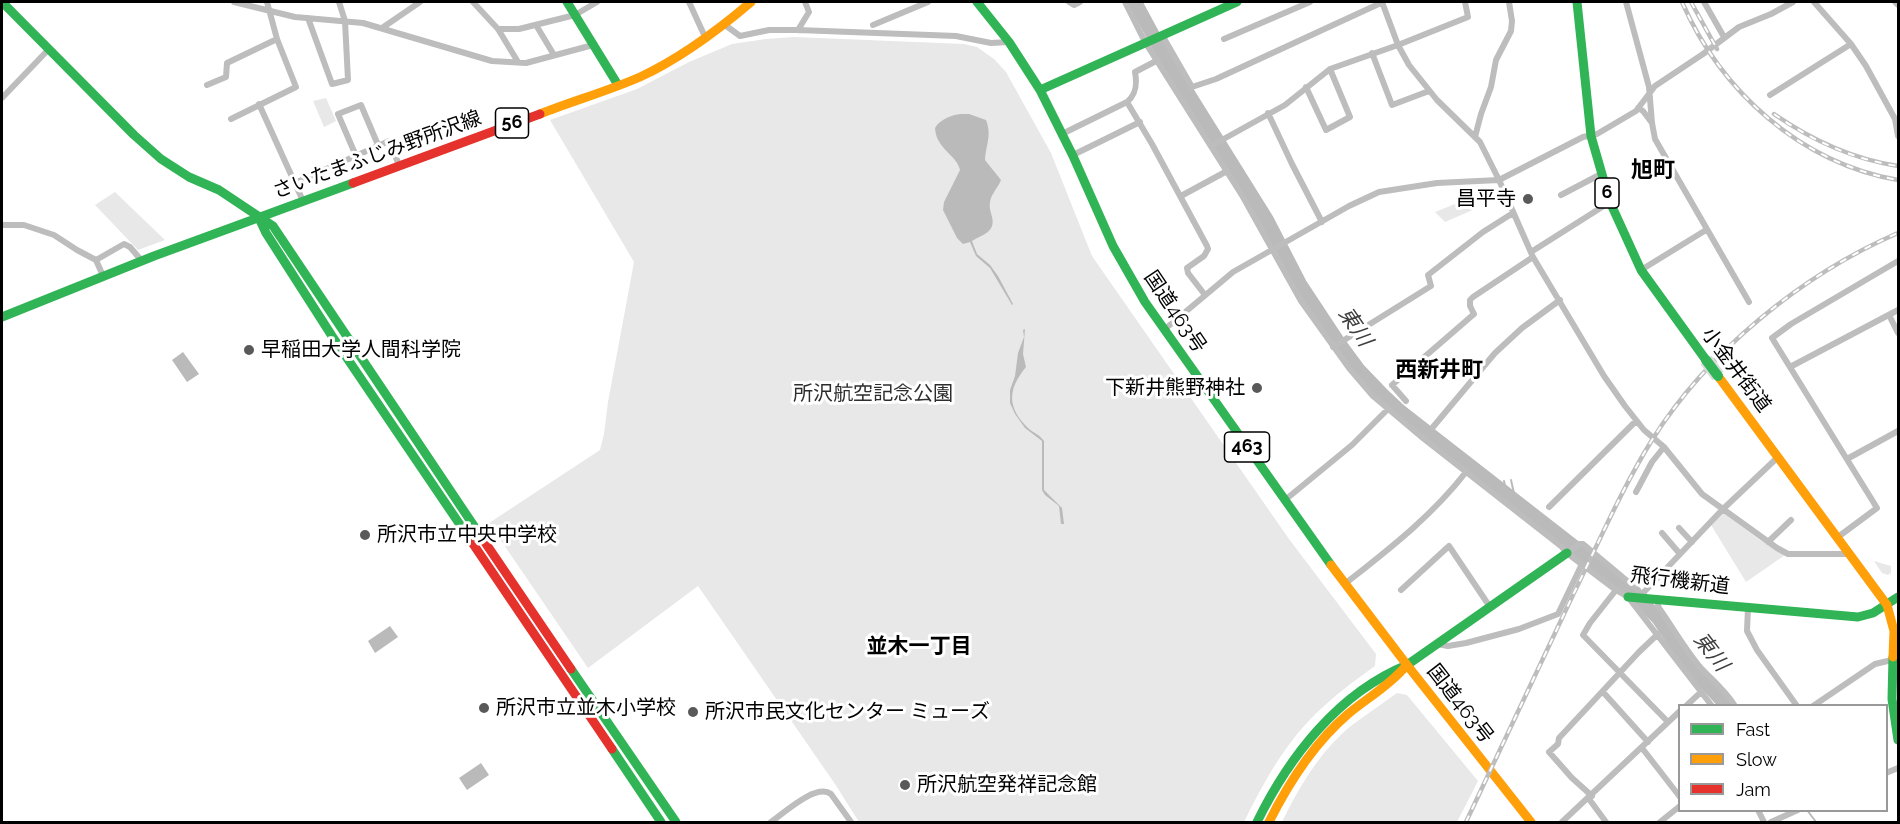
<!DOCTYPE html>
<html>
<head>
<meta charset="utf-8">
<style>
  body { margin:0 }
  #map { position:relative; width:1900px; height:824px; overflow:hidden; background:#fff; font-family:Raleway,sans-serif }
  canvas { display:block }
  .frame { position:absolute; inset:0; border:3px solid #000; pointer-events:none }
  .legend { position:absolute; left:1678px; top:704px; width:210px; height:108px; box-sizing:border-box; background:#fff; border:2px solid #999; margin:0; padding:8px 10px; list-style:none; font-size:18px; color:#000 }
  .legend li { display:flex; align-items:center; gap:12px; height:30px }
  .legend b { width:30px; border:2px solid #999 }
</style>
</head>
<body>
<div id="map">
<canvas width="1900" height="824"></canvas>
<div class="frame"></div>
<ul class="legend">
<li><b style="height:8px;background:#30b455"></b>Fast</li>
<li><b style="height:8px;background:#ff9f0a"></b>Slow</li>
<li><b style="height:8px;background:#e5322d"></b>Jam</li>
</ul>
</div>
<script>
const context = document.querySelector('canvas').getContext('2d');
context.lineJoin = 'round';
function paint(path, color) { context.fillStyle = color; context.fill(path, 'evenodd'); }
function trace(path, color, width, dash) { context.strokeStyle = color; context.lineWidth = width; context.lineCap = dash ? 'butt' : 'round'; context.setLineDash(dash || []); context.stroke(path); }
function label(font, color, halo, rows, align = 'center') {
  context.font = font + ' Raleway,"Noto Sans JP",sans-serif'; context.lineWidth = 6; context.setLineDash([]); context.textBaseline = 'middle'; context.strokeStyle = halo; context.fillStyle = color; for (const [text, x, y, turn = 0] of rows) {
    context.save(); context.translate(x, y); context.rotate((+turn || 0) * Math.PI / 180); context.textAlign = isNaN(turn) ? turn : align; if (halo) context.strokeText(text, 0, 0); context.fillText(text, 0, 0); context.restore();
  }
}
paint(new Path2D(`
  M794,37L964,44L977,47L994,59L1006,72L1051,153L1092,256L1289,539L1376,654L1375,666C1357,679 1339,692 1323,707C1287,739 1265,780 1244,822H859L835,784L698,586L588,668L489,523L600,450L604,434L608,402L634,262L550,120L637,89L689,62L732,44L766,39Z
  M326,98L336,121L324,127L313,101Z
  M115,192L165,240L138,250L95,205Z
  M1470,198L1475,209L1445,222L1435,212Z
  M1722,512L1760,540L1785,555L1746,582L1711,525Z
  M1874,561L1891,566V573L1888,575L1882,573Z
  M1397,693L1407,695L1478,781L1457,822H1282C1299,787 1321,750 1352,725C1367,714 1382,704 1397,693Z`), '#e8e8e8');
paint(new Path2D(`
  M961,114H969L986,120C992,135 986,145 985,160L1001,180C998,188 991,194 990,202C989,208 991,212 992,217C996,232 982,235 972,241L977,254L990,265L998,276L1013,304L1012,305L990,268L976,256L970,242L963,244L957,238L943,210L944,202L960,170C957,155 936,149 935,128C940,119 952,115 961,114Z
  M1025,329L1023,354L1026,367C1007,390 1007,408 1029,429C1034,433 1040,435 1044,441V490L1062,508L1064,524H1061L1059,506L1045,495L1042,490V441L1025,428L1015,414L1010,403V390L1015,376L1018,353L1024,337L1023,330Z
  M183,352L199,374L187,382L172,360Z
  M390,626L398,637L375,653L368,641Z
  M481,763L489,775L467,790L459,778Z`), '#bababa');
trace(new Path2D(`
  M1511,480L1516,502
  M1504,481L1507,495
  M1807,810L1816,822`), '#bababa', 2);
trace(new Path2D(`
  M1135,2L1161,50L1267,220L1300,284L1341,346L1358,369L1383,395L1400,411L1626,587L1658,618L1680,650L1704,681L1727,706`), '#bababa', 14);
trace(new Path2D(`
  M234,2L295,17L363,23L492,61L526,63L593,45
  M473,2L498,29L518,62
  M689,2L706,39
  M1069,2L1074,5L1080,2
  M1125,2L1145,42L1243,197L1301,301L1349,368L1373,396L1424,439L1562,547L1567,553L1616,590L1628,597L1712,706
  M1382,2L1398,45L1409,65L1437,100L1480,142L1499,180L1533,257L1604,376L1625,406L1644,430L1664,447L1702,494L1777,548L1788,554H1850
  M1626,2L1649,87L1652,123L1655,139L1749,302
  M1704,2L1724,37
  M1814,2L1851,44L1866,66L1895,119H1898
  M1895,2L1898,5
  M308,18L332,84L348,80L345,21L339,2
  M536,25L554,55
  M725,25L740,36L769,30H798L956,36L991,43L1009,42
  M873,25L928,2
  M382,28L420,2
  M498,29H519L575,15L597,2
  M798,30L809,12L805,2
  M1162,35L1192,87L1216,79L1383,2
  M1224,39L1310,2
  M1372,53L1392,105L1429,91
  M207,85L226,77L227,63L277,39
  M1306,87L1326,130L1350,117L1330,69
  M1770,95L1851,44
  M2,98L48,50
  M1127,102L1152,144L1207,246L1208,249L1204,256L1187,268L1188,273L1205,295
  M259,104L303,201
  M1638,108L1643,111L1652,123
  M1268,113L1292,164L1322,222
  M231,119L296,87L277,39L267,2
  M1895,119L1898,136
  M1062,134L1127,102C1137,94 1137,83 1135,72L1158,60
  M1475,137L1481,114L1491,87L1496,60L1511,31L1512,21L1509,2
  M1211,146L1285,105L1330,69L1398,45L1468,17L1465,2
  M1073,155L1140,122
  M356,156L338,114L361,105L378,145
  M295,183L389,141L399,165
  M1561,195L1601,174
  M1181,196L1227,171
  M2,225H24L54,235L77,250L96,260L103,276
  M1531,252L1610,202
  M96,260L124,244L130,247L141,260
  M1641,270L1706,230
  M1889,315L1898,333
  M1165,329L1233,272L1349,206L1379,192L1437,183L1499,180L1583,137L1597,134L1636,111L1655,86L1703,54L1739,27L1771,14L1793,2
  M1333,347L1431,286L1428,275L1483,232L1513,213
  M1790,367L1898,310
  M1406,401L1392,385L1474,314L1470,306V300L1473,297L1533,257
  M1433,427L1495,353L1522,328L1560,300
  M1847,459L1898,431
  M1636,492L1652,462L1664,447
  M1285,500L1352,445L1388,409
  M1549,507L1636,421
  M1679,528L1692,542
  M1662,533L1680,554
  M1838,537L1877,508L1772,338L1791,324L1898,261
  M1768,542L1791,520
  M1567,553L1579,544H1583L1638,590L1643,597
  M1346,583C1389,549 1432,516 1466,472
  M1401,590L1449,546L1490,607
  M1616,590L1590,623L1583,635L1668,722
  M1643,597L1644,592L1722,510L1778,457
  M1656,598L1659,608C1673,628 1685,649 1700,667C1712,680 1725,690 1735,706
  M1748,607L1747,631L1757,650L1797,706
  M1437,644L1448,646L1466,643L1519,629L1558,614L1582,564
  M1603,692L1648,742
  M1686,706L1701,692
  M1813,706L1875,664L1892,660
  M1642,748L1680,797
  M1886,773L1898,768
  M1592,796L1572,778L1549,752L1558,744L1559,738L1639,652L1658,634
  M1589,799L1606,822
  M1758,810L1764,822
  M771,822C784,813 816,783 831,794L851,822
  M1562,822L1680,711
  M1660,822L1680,806
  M1771,822L1798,810`), '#bdbdbd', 6);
trace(new Path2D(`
  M2,2L134,135L161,159L189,177L219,190L273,226L478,532
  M567,2L618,85
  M977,2L1009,42L1040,90L1073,156L1113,246L1145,302L1331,565
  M1577,2L1591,136L1610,202L1641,270L1706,360
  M1040,90L1237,2
  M259,218L266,233L332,336L467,535
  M2,317L154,256L353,183
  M1628,597L1858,617L1873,613L1898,597
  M1893,657L1892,699L1898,740
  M571,669L676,822
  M612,749L661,822
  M1257,822C1289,757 1338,693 1407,665L1567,553`), '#30b455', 9);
trace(new Path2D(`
  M540,114C573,101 608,91 640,77C681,58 717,31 751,2
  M1718,376L1887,605L1894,631L1893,657
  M1331,565L1407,665L1531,822
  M1269,822C1289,782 1313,744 1348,714C1367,698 1389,686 1405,667`), '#ff9f0a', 9);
trace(new Path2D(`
  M353,183L540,114
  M478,532L571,669
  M467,535L612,749`), '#e5322d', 9);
const rail = new Path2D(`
  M1682,2C1721,91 1800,163 1898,180
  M1691,2L1717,49
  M1774,114C1813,141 1852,159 1898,166
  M1466,822C1501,747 1537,672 1572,597C1598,544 1621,490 1652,440C1708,351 1803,274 1898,233`);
trace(rail, '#bdbdbd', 4.5);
trace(rail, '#fff', 2, [7]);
const fastBridge = new Path2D(`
  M1706,360L1718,376`);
trace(fastBridge, '#dbdbdb', 14, []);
trace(fastBridge, '#30b455', 10);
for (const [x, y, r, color] of [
  [1528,199,6,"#595959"],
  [249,350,6,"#595959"],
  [1257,388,6,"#595959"],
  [365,535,6,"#595959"],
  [484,708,6,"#595959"],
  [693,712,6,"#595959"],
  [905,785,6,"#595959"]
]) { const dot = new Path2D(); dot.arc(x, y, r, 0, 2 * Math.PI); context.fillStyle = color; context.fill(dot); trace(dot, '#fff', 2); }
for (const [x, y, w] of [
  [512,123,33],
  [1607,193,24],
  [1247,447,45]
]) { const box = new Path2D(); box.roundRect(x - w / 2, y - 15, w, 30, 4.5); context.fillStyle = '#fff'; context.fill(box); trace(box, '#000', 1.5); }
label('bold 18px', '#000', null, [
  ["56",512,123],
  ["6",1607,193],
  ["463",1247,447]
]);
label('20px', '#000', '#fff', [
  ["さいたまふじみ野所沢線",377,155,-20],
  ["国道463号",1175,312,56],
  ["小金井街道",1736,370,53],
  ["飛行機新道",1680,581,7],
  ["国道463号",1460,704,52]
]);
label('20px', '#000', '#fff', [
  ["昌平寺",1516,199,"right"],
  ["早稲田大学人間科学院",261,350],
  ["下新井熊野神社",1245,388,"right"],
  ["所沢市立中央中学校",377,535],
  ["所沢市立並木小学校",496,708],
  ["所沢市民文化センター ミューズ",705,712],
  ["所沢航空発祥記念館",917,785]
], 'left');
label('20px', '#2d2d2d', '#fff', [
  ["所沢航空記念公園",873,394]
]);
label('italic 21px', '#3e3e3e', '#fff', [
  ["東川",1355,327,56],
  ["東川",1711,652,52]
]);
label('bold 21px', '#000', '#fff', [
  ["並木一丁目",919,647]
]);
label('bold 22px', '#000', '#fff', [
  ["旭町",1653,170],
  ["西新井町",1439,370]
]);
</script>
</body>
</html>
